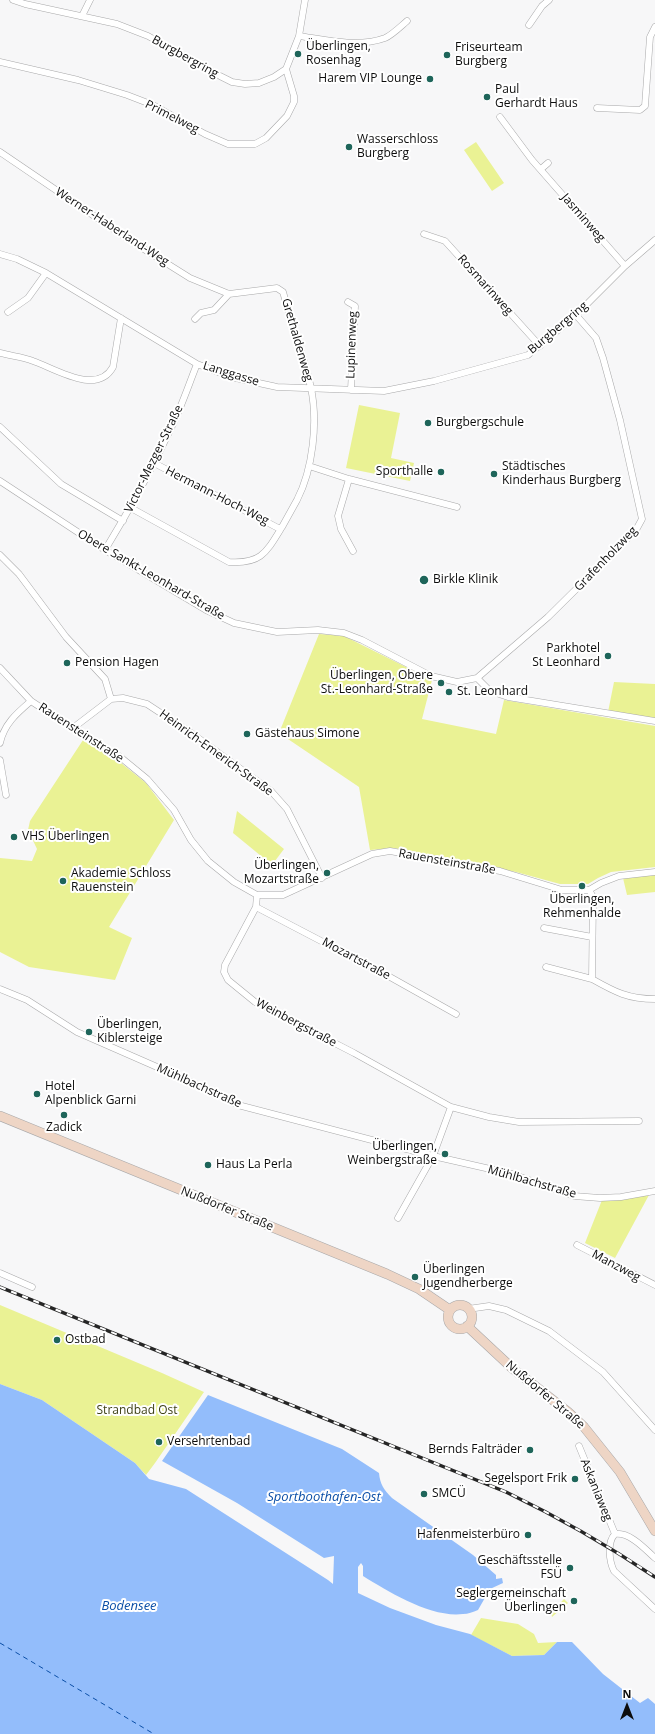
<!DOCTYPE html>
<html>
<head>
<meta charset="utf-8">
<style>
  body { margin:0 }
  #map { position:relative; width:655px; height:1734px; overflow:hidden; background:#f7f7f8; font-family:"Open Sans",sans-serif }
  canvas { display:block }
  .north { position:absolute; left:607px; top:1686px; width:40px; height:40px; -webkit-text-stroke:3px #fff; paint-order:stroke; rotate:0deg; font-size:11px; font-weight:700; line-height:16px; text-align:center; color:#0d0d0d }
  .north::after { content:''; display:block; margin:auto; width:14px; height:18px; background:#0d0d0d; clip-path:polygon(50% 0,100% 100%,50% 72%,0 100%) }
</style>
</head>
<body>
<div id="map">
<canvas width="655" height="1734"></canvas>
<div class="north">N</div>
</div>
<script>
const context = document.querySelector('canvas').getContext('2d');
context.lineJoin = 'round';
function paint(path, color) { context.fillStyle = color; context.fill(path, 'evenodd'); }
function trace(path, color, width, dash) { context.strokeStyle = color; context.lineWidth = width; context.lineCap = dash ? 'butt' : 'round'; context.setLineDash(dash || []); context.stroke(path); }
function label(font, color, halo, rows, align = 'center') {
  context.font = font + ' "Open Sans",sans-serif'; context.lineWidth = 4; context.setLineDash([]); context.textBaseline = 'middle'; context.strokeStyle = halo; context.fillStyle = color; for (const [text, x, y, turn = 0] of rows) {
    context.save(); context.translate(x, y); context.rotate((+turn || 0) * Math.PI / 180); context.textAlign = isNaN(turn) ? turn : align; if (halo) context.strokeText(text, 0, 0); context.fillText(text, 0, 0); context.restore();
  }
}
paint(new Path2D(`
  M476,142L504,183L492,191L464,150Z
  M359,405L400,413L391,458L414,463L410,481L346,468Z
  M319,634L344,636L432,680L422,719L496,734L504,700L655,726V867L611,872L598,878L588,884H560L516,872L394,848L370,850L359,787L279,733Z
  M614,682L655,684V719L608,712Z
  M83,740L116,759L146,783L174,820L109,927L132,938L115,980L29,967L0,952V858L32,861L37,849L28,830L30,821Z
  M237,811L284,849L272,865L233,833Z
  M655,874V892L627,895L623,878Z
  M649,1195L615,1258L585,1243L602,1200Z
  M0,1305L162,1373L204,1392L155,1463L146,1475L135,1463L42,1400L0,1384Z
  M564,1599L568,1603L552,1617L551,1613Z
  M481,1618L518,1624L534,1634L538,1643L557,1642L544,1655L512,1656L471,1635Z`), '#eaf294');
paint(new Path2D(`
  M0,1384L42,1400L135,1463L149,1479L186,1489L328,1580L333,1584L334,1556L324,1558L237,1503L162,1461L208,1395L342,1449L379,1473C380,1484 384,1490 392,1498L473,1555L496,1575V1579L502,1578L503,1583L490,1589L478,1610C473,1612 468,1614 463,1614C431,1618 389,1592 363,1576V1566L361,1563L358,1567V1593L390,1608L436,1625L470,1634L512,1656L544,1655L557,1642H572L603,1674L640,1703L648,1698L655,1704V1734H0Z`), '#93bdfb');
trace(new Path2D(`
  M0,1643L154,1734`), '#0b4fa7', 1, [5, 4]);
const street = new Path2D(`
  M13,0L25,4L117,24L148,36L220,76L232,82L245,84L259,83L274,77L286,69L299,36L305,0
  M82,16L90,0
  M529,25L542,6L549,0
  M299,36C326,40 358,48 385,38C392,35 400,27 407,21
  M0,62L78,80L127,95L153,105L205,134L228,144H255L266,138L287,116L294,102V96L286,69
  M597,108L640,110L645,106L650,37L655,27
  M500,117L532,160L625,266
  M0,152L131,241L190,278L229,294L277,288L283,292C292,324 304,355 311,388C318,422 313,469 297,500C292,509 287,518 282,527C266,553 261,564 229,562L131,508
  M541,169L548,163
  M424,234L445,241L540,346
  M0,254L17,259L46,273L197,364L231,377L277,387L384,391L434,381L528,355L576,315L625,266L655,240
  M348,302L355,306L351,390
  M8,312L28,298L46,273
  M195,319L201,313L214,310L229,294
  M0,353C11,356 23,357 33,361C56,369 97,396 113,367L121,318
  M0,427L61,484L123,521
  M154,463L280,529
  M309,466L349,479L457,507
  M349,479L338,516L341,529L353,551
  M0,481L105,550L206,610L234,623L277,632L318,630L344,633L362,640L431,676L457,682L477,678L548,617L636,530L642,519L620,420L603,358L596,338L576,315
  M105,550C130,509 153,467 173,424C182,405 189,384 197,364
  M0,555L19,574L66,637L105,679L111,699
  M0,668L31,701L87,738L119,756L147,779L174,810L191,840L208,861L234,882L257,895H283L372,854L390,851L500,871L562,890H589L601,883L619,876L655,872
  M477,678L490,691L508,697L655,721
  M73,728L111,699L123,698L147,704L194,735L271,791L287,809L322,878
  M0,743C4,724 17,713 31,701
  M0,760L6,795
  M589,890L593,897L592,979C615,992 628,999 655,999
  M257,895L256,907L225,965L224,972L228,980L255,1002L354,1053L451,1107L433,1156L398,1218
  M256,907L390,977L456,1014
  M544,928L592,937
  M546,967L592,979
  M0,989L27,1000L77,1032L205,1088L238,1105L433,1156L512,1174L574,1196L600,1198L621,1197L655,1191
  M451,1107L489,1117L519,1122L639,1121
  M577,1245L655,1285
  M0,1273L32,1287
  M468,1309L489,1306L506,1310L549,1331L603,1372L655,1430
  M579,1446L615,1534
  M615,1534C607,1542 609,1561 614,1571L655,1609
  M615,1534C630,1532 645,1549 655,1558`);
const secondary = new Path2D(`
  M0,1116L387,1274L419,1289L450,1310
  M448 1317a12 12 0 1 1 24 0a12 12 0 1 1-24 0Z
  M467,1326L512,1368L568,1412L584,1427L620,1472L655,1531`);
trace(street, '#a8a8a9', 7);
trace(secondary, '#a8a8a9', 10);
trace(street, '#fff', 6);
trace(secondary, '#eed5c5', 9);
const rail = new Path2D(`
  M0,1287L506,1492C558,1517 607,1545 655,1577`);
trace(rail, '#262626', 3.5);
trace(rail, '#fff', 2, [6]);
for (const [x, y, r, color] of [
  [298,54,4,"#1e655a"],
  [447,55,4,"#1e655a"],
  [430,79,4,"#1e655a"],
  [487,97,4,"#1e655a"],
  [349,147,4,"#1e655a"],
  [428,423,4,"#1e655a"],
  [441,472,4,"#1e655a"],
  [494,474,4,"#1e655a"],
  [424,580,5,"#1e655a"],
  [608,656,4,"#1e655a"],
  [67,663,4,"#1e655a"],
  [441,683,4,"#1e655a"],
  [449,692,4,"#1e655a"],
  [247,734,4,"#1e655a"],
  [14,837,4,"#1e655a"],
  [327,873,4,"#1e655a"],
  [63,881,4,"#1e655a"],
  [582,886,4,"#1e655a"],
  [89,1032,4,"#1e655a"],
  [37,1094,4,"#1e655a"],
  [64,1115,4,"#1e655a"],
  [445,1154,4,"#1e655a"],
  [208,1165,4,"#1e655a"],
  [415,1277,4,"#1e655a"],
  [57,1340,4,"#1e655a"],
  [159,1442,4,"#1e655a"],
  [530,1450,4,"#1e655a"],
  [575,1479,4,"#1e655a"],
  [424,1494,4,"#1e655a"],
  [528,1535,4,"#1e655a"],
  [570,1568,4,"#1e655a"],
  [574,1601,4,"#1e655a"]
]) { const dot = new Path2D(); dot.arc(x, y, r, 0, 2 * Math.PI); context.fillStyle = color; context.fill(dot); trace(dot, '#fff', 1.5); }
label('12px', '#0d0d0d', '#fff', [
  ["Überlingen,",306,47],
  ["Rosenhag",306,61],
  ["Friseurteam",455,48],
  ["Burgberg",455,62],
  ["Harem VIP Lounge",422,79,"right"],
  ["Paul",495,90],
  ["Gerhardt Haus",495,104],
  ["Wasserschloss",357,140],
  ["Burgberg",357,154],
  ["Burgbergschule",436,423],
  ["Städtisches",502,467],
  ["Kinderhaus Burgberg",502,481],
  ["Sporthalle",433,472,"right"],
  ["Birkle Klinik",433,580],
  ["Parkhotel",600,649,"right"],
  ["St Leonhard",600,663,"right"],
  ["Pension Hagen",75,663],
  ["Überlingen, Obere",433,676,"right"],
  ["St.-Leonhard-Straße",433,690,"right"],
  ["St. Leonhard",457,692],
  ["Gästehaus Simone",255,734],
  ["VHS Überlingen",22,837],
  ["Überlingen,",319,866,"right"],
  ["Mozartstraße",319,880,"right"],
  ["Akademie Schloss",71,874],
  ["Rauenstein",71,888],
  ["Überlingen,",582,900,"center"],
  ["Rehmenhalde",582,914,"center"],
  ["Überlingen,",97,1025],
  ["Kiblersteige",97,1039],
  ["Hotel",45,1087],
  ["Alpenblick Garni",45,1101],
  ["Zadick",64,1128,"center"],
  ["Überlingen,",437,1147,"right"],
  ["Weinbergstraße",437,1161,"right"],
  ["Haus La Perla",216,1165],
  ["Überlingen",423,1270],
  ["Jugendherberge",423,1284],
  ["Ostbad",65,1340],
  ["Versehrtenbad",167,1442],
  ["Bernds Falträder",522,1450,"right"],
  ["Segelsport Frik",567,1479,"right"],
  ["SMCÜ",432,1494],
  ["Hafenmeisterbüro",520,1535,"right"],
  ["Geschäftsstelle",562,1561,"right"],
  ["FSÜ",562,1575,"right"],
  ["Seglergemeinschaft",566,1594,"right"],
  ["Überlingen",566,1608,"right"]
], 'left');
label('12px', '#0d0d0d', '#fff', [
  ["Burgbergring",185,57,29],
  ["Primelweg",172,117,27],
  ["Jasminweg",583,218,49],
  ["Werner-Haberland-Weg",112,227,33],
  ["Rosmarinweg",485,285,48],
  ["Burgbergring",558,328,-40],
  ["Grethaldenweg",297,340,74],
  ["Lupinenweg",352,345,-88],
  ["Langgasse",231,374,17],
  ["Victor-Mezger-Straße",154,459,-64],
  ["Hermann-Hoch-Weg",217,496,27],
  ["Grafenholzweg",606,559,-46],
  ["Obere Sankt-Leonhard-Straße",151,575,30],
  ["Rauensteinstraße",81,733,33],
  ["Heinrich-Emerich-Straße",216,753,36],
  ["Rauensteinstraße",447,862,10],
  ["Mozartstraße",356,959,28],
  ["Weinbergstraße",296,1023,28],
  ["Mühlbachstraße",199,1086,24],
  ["Mühlbachstraße",532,1182,16],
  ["Nußdorfer Straße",227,1209,22],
  ["Manzweg",616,1266,28],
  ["Nußdorfer Straße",545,1395,40],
  ["Askaniaweg",596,1490,68]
]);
label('12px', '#3e4016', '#fff', [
  ["Strandbad Ost",137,1411]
]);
label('italic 13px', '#0b4fa7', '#fff', [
  ["Sportboothafen-Ost",324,1497],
  ["Bodensee",129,1606]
]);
</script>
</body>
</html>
